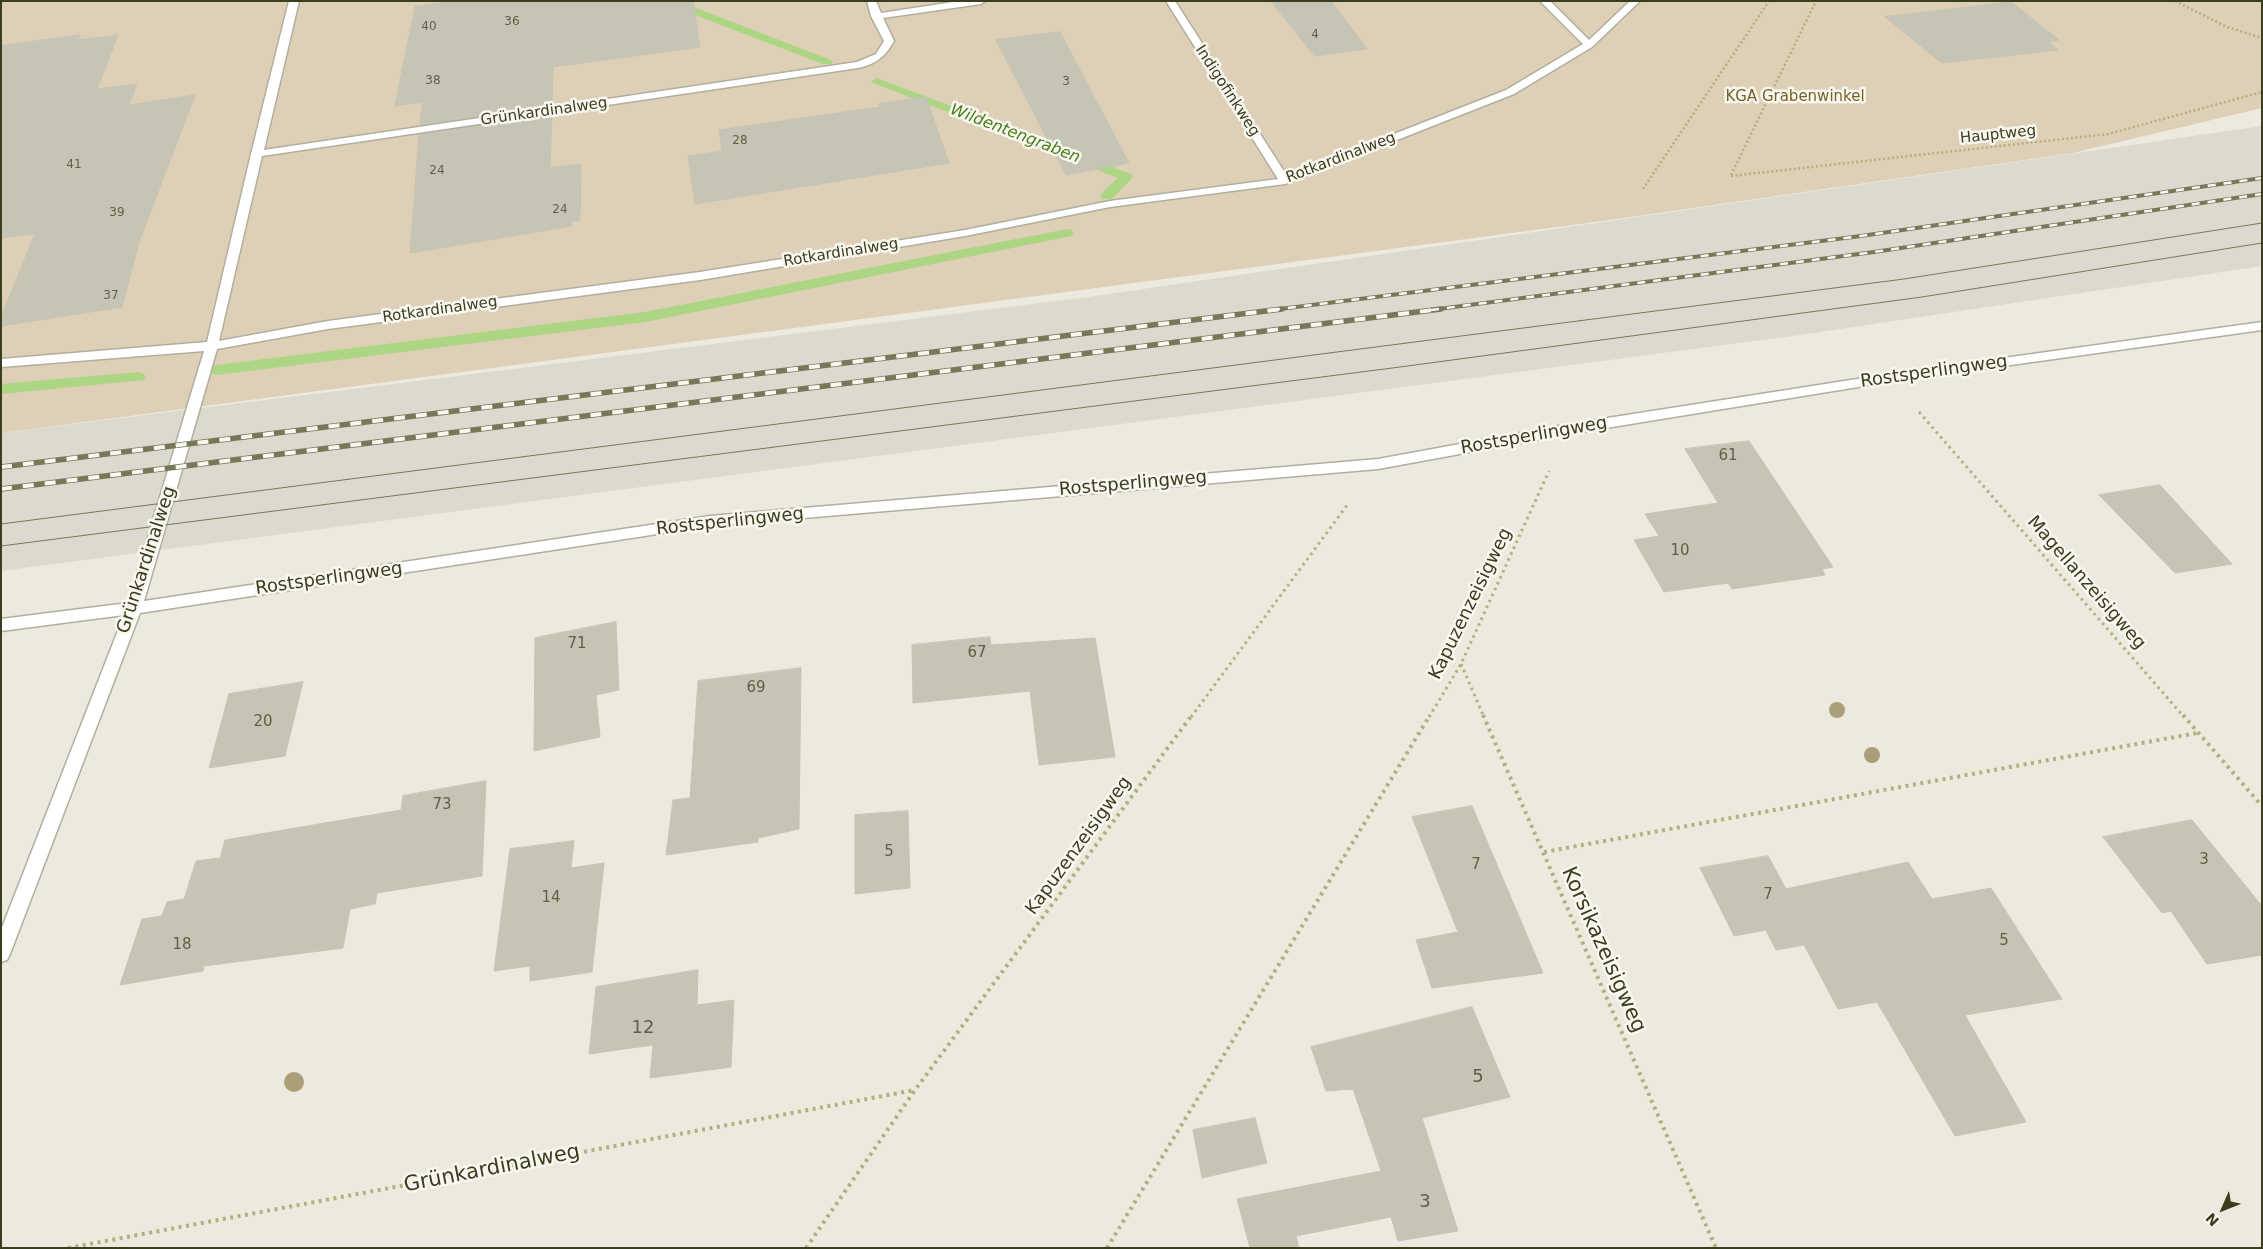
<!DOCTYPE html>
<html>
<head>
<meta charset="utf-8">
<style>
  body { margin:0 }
  #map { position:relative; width:2263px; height:1249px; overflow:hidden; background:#eceadf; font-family:"DejaVu Sans",sans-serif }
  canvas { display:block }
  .frame { position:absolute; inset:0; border:2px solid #3b3d1f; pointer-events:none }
  .north { position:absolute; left:2198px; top:1184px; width:50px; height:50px; -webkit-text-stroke:4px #f8f7f0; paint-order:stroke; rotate:226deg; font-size:14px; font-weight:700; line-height:20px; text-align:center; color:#3b3d1f }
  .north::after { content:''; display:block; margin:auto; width:18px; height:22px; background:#3b3d1f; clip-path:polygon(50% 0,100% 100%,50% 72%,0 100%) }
</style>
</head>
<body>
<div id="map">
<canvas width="2263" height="1249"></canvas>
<div class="frame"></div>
<div class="north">N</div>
</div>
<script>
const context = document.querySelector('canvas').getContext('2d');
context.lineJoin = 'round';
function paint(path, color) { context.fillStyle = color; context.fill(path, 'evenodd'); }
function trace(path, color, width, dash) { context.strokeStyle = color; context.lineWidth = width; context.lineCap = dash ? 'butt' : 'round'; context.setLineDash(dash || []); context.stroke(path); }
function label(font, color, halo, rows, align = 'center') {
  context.font = font + ' "DejaVu Sans",sans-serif'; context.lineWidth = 5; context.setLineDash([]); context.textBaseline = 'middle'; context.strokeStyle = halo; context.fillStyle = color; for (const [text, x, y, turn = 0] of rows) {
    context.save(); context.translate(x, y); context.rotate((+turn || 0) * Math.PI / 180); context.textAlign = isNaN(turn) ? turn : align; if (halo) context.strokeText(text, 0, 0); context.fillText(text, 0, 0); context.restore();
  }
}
paint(new Path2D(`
  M2262,126V266L1800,335L1,571V433L1088,297Z`), '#dcdace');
paint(new Path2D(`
  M1,1H2262V108L2073,153L1610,220L1,433Z`), '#decfb7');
paint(new Path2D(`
  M669,1H678L831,60L833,62L831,64H823L669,5Z
  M877,78L1131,174L1133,177L1112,199H1102L1101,196L1102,193L1118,178L873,83L871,81Z
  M1067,229L1072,230L1074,233L1072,236L645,322L216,375L211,373L209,370L211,367L216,365L645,312Z
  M139,372L144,374L146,377L144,380L1,394V384Z`), '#acd584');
const building = new Path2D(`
  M455,1H693L700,47L553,67L552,105L420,125L422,102L395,106L415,7Z
  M1271,1H1331L1367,49L1315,56Z
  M2011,2L2059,40L2048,42L2058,50L1942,63L1885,17Z
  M1060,32L1129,163L1066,175L996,40Z
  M80,35L78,40L118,35L97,89L137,84L129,105L195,95L139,242L122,307L1,326V317L35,234L1,238V46Z
  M926,97L949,163L695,204L688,156L722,151L719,130L880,107L879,104Z
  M552,115L550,168L581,164L580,220L572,221V226L410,253L419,135Z
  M1749,441L1833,567L1822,569L1825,575L1732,589L1728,583L1664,592L1634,540L1659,536L1645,514L1718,503L1685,449Z
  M2160,485L2232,564L2175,573L2099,495Z
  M616,622L619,690L596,695L600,737L534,751L535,638Z
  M990,637L991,645L1095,638L1115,757L1039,765L1030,691L913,703L912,645Z
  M801,668L799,829L758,838V842L666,855L673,800L690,798L698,681Z
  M303,682L285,756L209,768L229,694Z
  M486,781L482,876L377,893L375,904L350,909L343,948L204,966L203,971L120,985L142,919L162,916L167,902L184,899L196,861L220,858L225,840L401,810L403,796Z
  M1472,806L1543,973L1432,988L1416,940L1458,932L1412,817Z
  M908,811L910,888L855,894V815Z
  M2192,820L2262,906V955L2207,964L2171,911L2162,913L2103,837Z
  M574,841L571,868L604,863L592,972L530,981V966L494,971L510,849Z
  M1768,856L1786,889L1908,862L1932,899L1991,888L2062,999L1965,1015L2026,1122L1955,1136L1877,1002L1838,1009L1804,945L1776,950L1766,930L1734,936L1700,868Z
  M698,970L697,1005L734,1000L731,1067L650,1078L653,1045L589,1054L596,987Z
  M1472,1007L1510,1097L1422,1118L1458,1231L1398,1241L1391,1217L1296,1236L1299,1248H1250L1237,1199L1381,1171L1353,1089L1326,1091L1311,1047Z
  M1255,1118L1267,1163L1202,1178L1193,1130Z`);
paint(building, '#c6c5b5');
trace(building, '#c6c4b2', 1);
const service = new Path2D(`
  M289,1H299L264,150L857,62L876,54L884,41L871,16L867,1H876L881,13L960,1H985L981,4L883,18L894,41C885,57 876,64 858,68L262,156L219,341L328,321L700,272L965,230L1110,201L1278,179L1166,1H1175L1287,176L1506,90L1583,44L1540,1H1550L1589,40L1630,1H1640L1592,47L1514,94L1285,184L1110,207L965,236L700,280L328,329L217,349L144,601L710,516L1378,459L1569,424L1889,374L2262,322V330L1889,382L1569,434L1378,469L710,526L140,613L10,954L7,960L1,962V930L124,615L1,631V619L128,603L204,351L1,367V359L207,342L251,154Z`);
trace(service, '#b0af9e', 3);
trace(new Path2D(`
  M2175,1L2227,27L2262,38
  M1731,175L1816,1
  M1731,176L2108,134L2262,92
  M1643,189L1769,1`), '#b0b17e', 2.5, [2, 2.5]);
trace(new Path2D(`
  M1919,412L2184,717
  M1461,664L1484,717
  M1191,717L1348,504
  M1429,717L1461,664L1549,471`), '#b0b17e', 3, [2.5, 4]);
trace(new Path2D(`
  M1483,715L1716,1248
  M2183,715L2262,806
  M1544,852L2197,733
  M68,1248L915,1090
  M806,1248L915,1090L1192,715
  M1107,1248L1430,715`), '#b0b17e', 4, [3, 4.5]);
paint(service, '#fff');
trace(new Path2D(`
  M1,524L1904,279L2262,223
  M1,546L1400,367L1922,297L2262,243`), '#767959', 1);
const railFar1 = new Path2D(`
  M1272,310L1861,236L2262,178
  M1431,310L1874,252L2262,194`);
const rail = new Path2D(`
  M1,467L1282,309
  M1,489L1441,309`);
trace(railFar1, '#767959', 4);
trace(rail, '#767959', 5.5);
trace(railFar1, '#f8f7f0', 2.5, [8]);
trace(rail, '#f8f7f0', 4, [11]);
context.fillStyle = '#ab9f7a';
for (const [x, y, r] of [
  [1837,710,8],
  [1872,755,8],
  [294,1082,10]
]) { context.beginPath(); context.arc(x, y, r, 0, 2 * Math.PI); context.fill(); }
label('12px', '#5e5f44', null, [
  ["36",512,22],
  ["40",429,27],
  ["4",1315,35],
  ["38",433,81],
  ["3",1066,82],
  ["28",740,141],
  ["41",74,165],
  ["24",437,171],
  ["24",560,210],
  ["39",117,213],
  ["37",111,296]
]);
label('15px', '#3b3d1f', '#f8f7f0', [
  ["Indigofinkweg",1227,91,57],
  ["Grünkardinalweg",544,112,-8],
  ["Hauptweg",1998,135,-6],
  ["Rotkardinalweg",1341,158,-21],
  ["Rotkardinalweg",841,253,-9],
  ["Rotkardinalweg",440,310,-8]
]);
label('15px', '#766127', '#f8f7f0', [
  ["KGA Grabenwinkel",1795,97]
]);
label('15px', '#5e5f44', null, [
  ["61",1728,456],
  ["10",1680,551],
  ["71",577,644],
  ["67",977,653],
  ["69",756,688],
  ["20",263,722],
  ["73",442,805],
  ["5",889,852],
  ["3",2204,860],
  ["7",1476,865],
  ["7",1768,895],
  ["14",551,898],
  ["5",2004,941],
  ["18",182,945]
]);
label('italic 16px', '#487c16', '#f8f7f0', [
  ["Wildentengraben",1015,134,21]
]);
label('18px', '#3b3d1f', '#f8f7f0', [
  ["Rostsperlingweg",1934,372,-8],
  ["Rostsperlingweg",1534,436,-10],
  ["Rostsperlingweg",1133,484,-5],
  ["Rostsperlingweg",730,522,-6],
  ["Grünkardinalweg",147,560,-72],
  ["Rostsperlingweg",329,579,-8],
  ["Magellanzeisigweg",2086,583,49],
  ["Kapuzenzeisigweg",1471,604,-64],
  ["Kapuzenzeisigweg",1079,846,-54]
]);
label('18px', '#5e5f44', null, [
  ["12",643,1028],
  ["5",1478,1077],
  ["3",1425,1202]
]);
label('21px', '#3b3d1f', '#f8f7f0', [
  ["Korsikazeisigweg",1603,950,66],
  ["Grünkardinalweg",492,1169,-11]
]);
</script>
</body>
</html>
